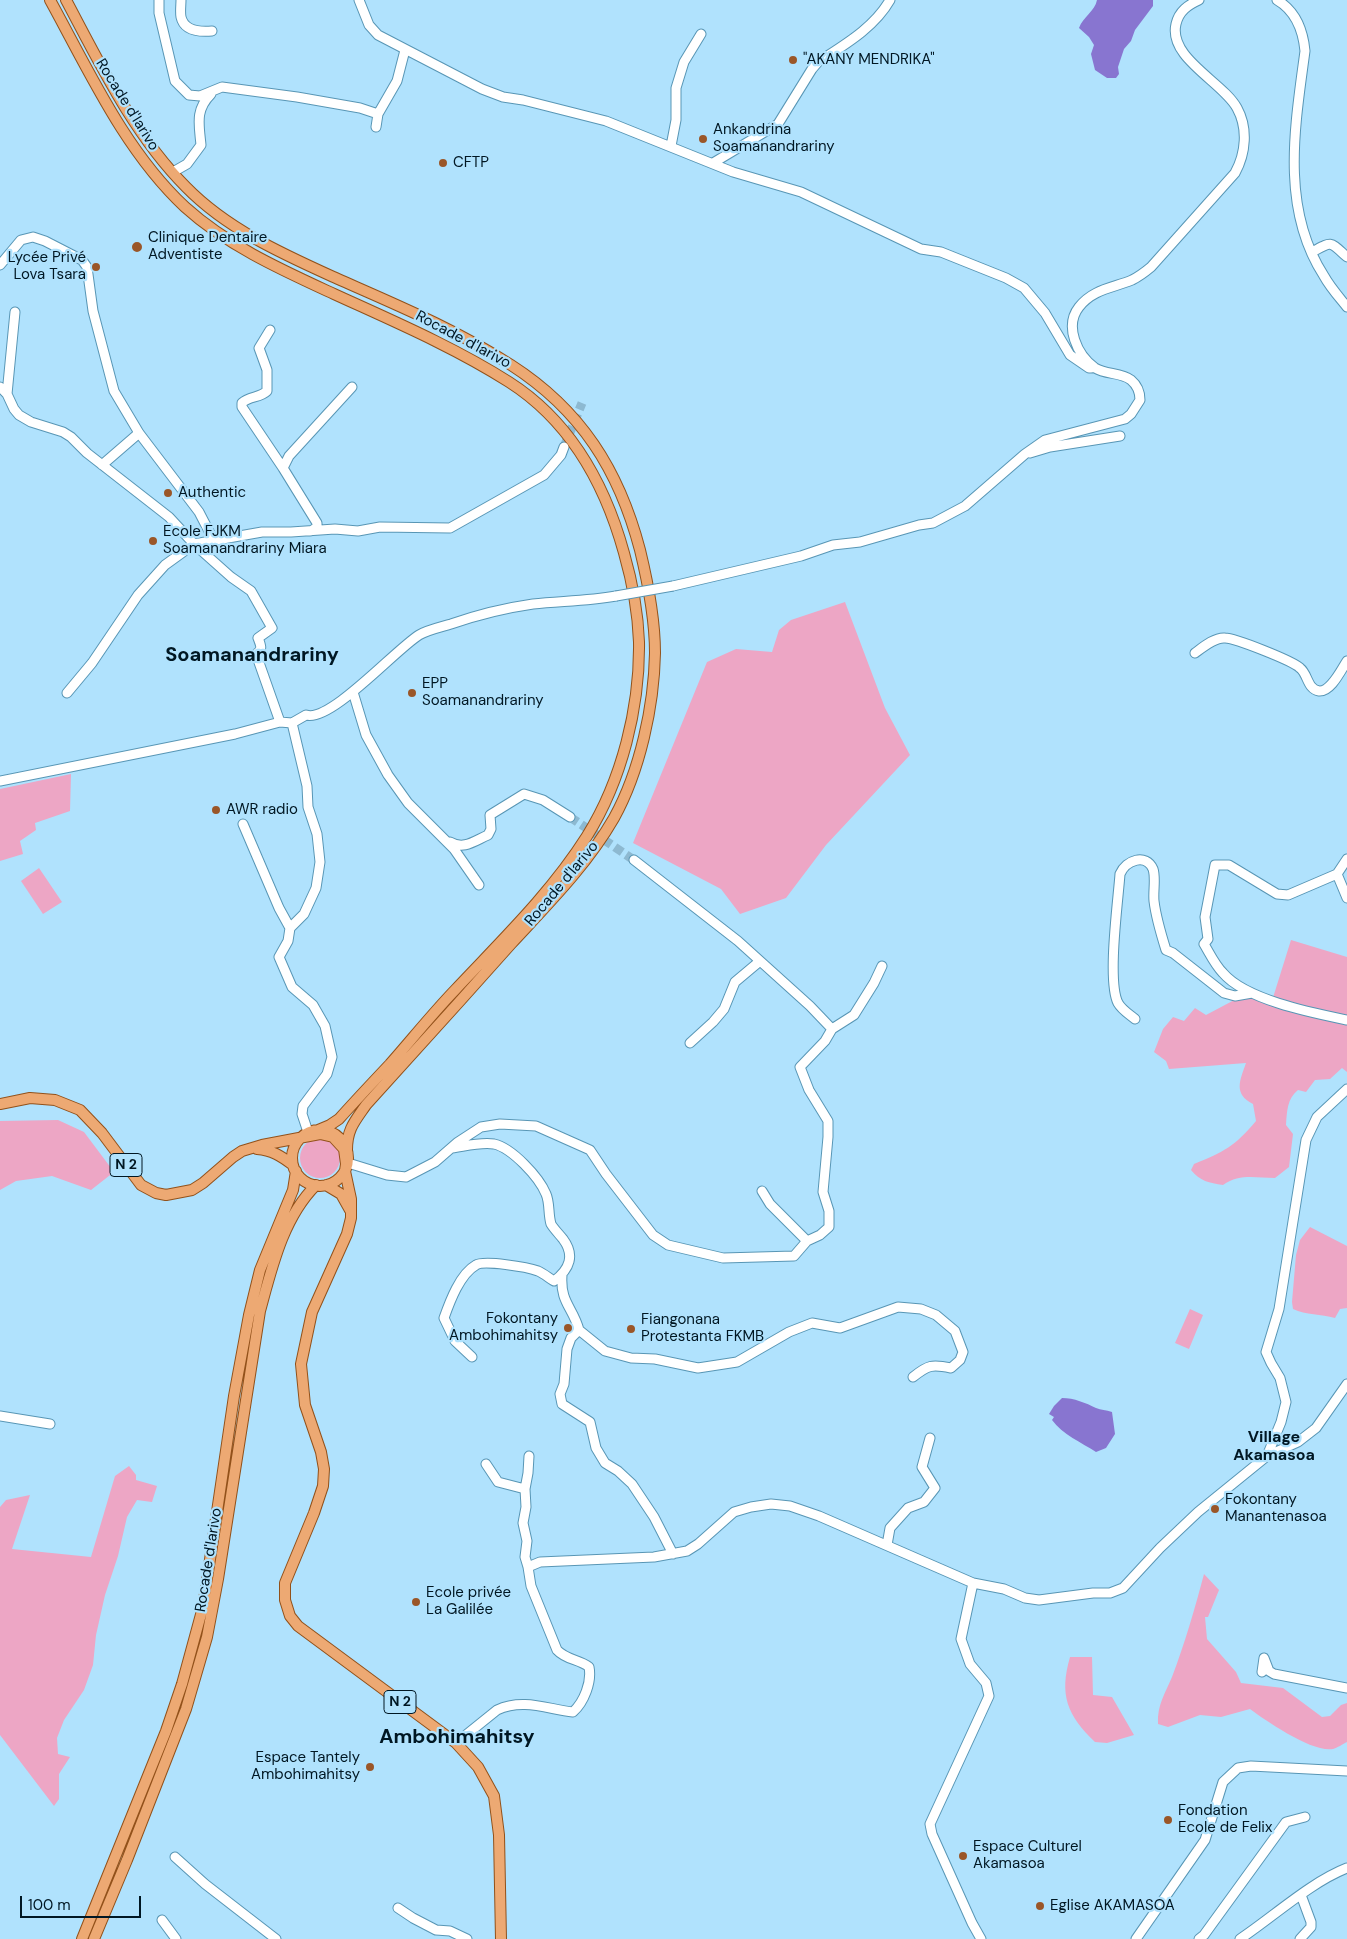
<!DOCTYPE html>
<html>
<head>
<meta charset="utf-8">
<style>
  body { margin:0 }
  #map { position:relative; width:1347px; height:1939px; overflow:hidden; background:#b0e2fd; font-family:"DM Sans",sans-serif }
  canvas { display:block }
  .scale { position:absolute; left:20px; top:1896px; width:121px; height:22px; box-sizing:border-box; border:2px solid #001723; border-top:0; padding-left:6px; font-size:15px; line-height:18px; white-space:nowrap; color:#001723; -webkit-text-stroke:4px #b0e2fd; paint-order:stroke }
</style>
</head>
<body>
<div id="map">
<canvas width="1347" height="1939"></canvas>
<div class="scale">100 m</div>
</div>
<script>
const context = document.querySelector('canvas').getContext('2d');
context.lineJoin = 'round';
function paint(path, color) { context.fillStyle = color; context.fill(path, 'evenodd'); }
function trace(path, color, width, dash) { context.strokeStyle = color; context.lineWidth = width; context.lineCap = dash ? 'butt' : 'round'; context.setLineDash(dash || []); context.stroke(path); }
function label(font, color, halo, rows, align = 'center') {
  context.font = font + ' "DM Sans",sans-serif'; context.lineWidth = 4.5; context.setLineDash([]); context.textBaseline = 'middle'; context.strokeStyle = halo; context.fillStyle = color; for (const [text, x, y, turn = 0] of rows) {
    context.save(); context.translate(x, y); context.rotate((+turn || 0) * Math.PI / 180); context.textAlign = isNaN(turn) ? turn : align; if (halo) context.strokeText(text, 0, 0); context.fillText(text, 0, 0); context.restore();
  }
}
paint(new Path2D(`
  M845,602L885,708L910,755L826,845L786,898L740,914L721,889L633,843L707,662L736,649L772,652L779,630L791,620Z
  M71,774L70,811L35,823L36,830L20,841L23,854L0,861V789Z
  M39,868L62,902L43,914L21,881Z
  M1291,940L1347,957V1072L1342,1068L1330,1079L1315,1080L1306,1092L1298,1090C1287,1099 1287,1111 1286,1125L1293,1134L1289,1167L1275,1178C1256,1178 1240,1173 1223,1185C1209,1183 1200,1181 1191,1170L1194,1164C1224,1152 1235,1146 1256,1121L1253,1104C1233,1094 1240,1080 1246,1063L1169,1069L1166,1061L1154,1052L1163,1029L1173,1017L1184,1021L1195,1008L1206,1015L1240,997L1251,998L1271,1004Z
  M58,1120L84,1132L114,1172L91,1190L52,1176L16,1181L0,1190V1121Z
  M300 1158a20 20 0 1 1 40 0a20 20 0 1 1-40 0Z
  M1310,1227L1347,1246V1308L1340,1309L1335,1318C1321,1314 1306,1315 1293,1309L1292,1302L1296,1255L1300,1240Z
  M1190,1309L1203,1315L1189,1349L1175,1343Z
  M129,1466L136,1475V1480L157,1486L152,1502L137,1500L127,1517L118,1556L105,1595L96,1635L93,1665L84,1690L64,1720L57,1738L58,1754L70,1757L59,1774V1799L54,1806L0,1735V1507L6,1500L30,1495L12,1549L91,1557L115,1476Z
  M1204,1574L1219,1590L1208,1617H1205L1207,1639L1236,1672L1241,1683L1283,1688L1322,1717L1330,1716L1341,1705L1347,1703V1742C1343,1744 1337,1748 1333,1749C1313,1753 1266,1721 1250,1709L1221,1717L1200,1715L1168,1727L1158,1724C1157,1705 1165,1694 1172,1677C1185,1643 1195,1608 1204,1574Z
  M1070,1657H1092L1093,1695L1112,1697L1134,1735L1107,1743L1095,1742C1067,1715 1059,1695 1070,1657Z`), '#eda6c5');
paint(new Path2D(`
  M1097,0H1153V6L1135,30L1131,41L1124,49L1118,67L1119,74L1116,78H1107L1095,70L1091,54L1094,45L1089,37L1079,28C1083,17 1095,11 1097,0Z
  M1062,1398C1074,1398 1086,1403 1096,1408C1101,1410 1106,1410 1112,1412L1115,1434L1106,1448L1096,1452C1082,1443 1062,1434 1052,1420L1054,1417L1049,1414L1054,1406Z`), '#8875d0');
trace(new Path2D(`
  M564,447L582,403
  M570,817L634,860`), '#8db9d1', 9, [9, 4.5]);
const minor = new Path2D(`
  M159,0V13L175,81L189,95L200,96L222,87L297,97L360,108L378,114
  M181,0C181,5 180,12 181,17C184,31 200,32 212,31
  M359,0L369,25L378,35L482,89L503,97L523,100L606,121L733,172L801,192L921,249L941,252L1006,278L1024,288L1045,313L1070,355L1089,368H1091
  M1277,0C1296,11 1303,30 1305,51C1295,126 1280,208 1324,276C1330,287 1339,297 1347,307
  M376,127L378,114L397,81L405,50
  M671,146L676,120V88L684,62L701,34
  M713,163L778,124L812,69L818,62C844,45 874,28 890,0
  M173,172L187,164L201,145C199,124 195,110 211,94
  M1312,252C1333,241 1329,241 1347,257
  M0,265L21,240L33,237L45,241L82,260L87,267L93,311L114,391L139,433L199,512L214,541
  M270,330L259,348L267,370V391C260,398 249,396 242,403V407L283,468L317,523V527L311,531
  M0,387L7,394L14,409L19,415L31,422L63,432L71,437L87,453L169,517L194,544L231,577L251,591L272,628L258,638C261,646 263,649 256,654L280,722
  M7,394L15,312
  M1030,453L1050,447L1120,436
  M102,465L139,433
  M283,468L289,456L352,387
  M673,586L801,556L833,545L860,542L919,525L933,523L965,506L1025,454L1045,440L1125,419L1131,414L1140,400C1140,392 1137,385 1131,380C1121,372 1106,375 1095,368C1077,355 1064,326 1079,307C1093,289 1113,288 1132,280C1140,276 1145,272 1151,267L1235,173C1246,153 1248,128 1237,108C1223,82 1168,58 1176,24C1179,11 1188,5 1199,0
  M1195,653C1203,647 1215,637 1225,638C1235,638 1293,661 1300,668C1308,674 1307,689 1319,691C1331,692 1341,670 1347,661
  M353,692L366,735L388,775L408,803L454,849L479,885
  M67,693L92,663L138,595L165,565L194,544L262,532H291L335,529L358,531L380,527L450,528L544,475L561,455L564,447
  M0,781L235,734L280,722L292,723L306,715C330,723 395,650 419,635C427,630 441,627 451,624C477,615 505,608 533,604C561,601 588,601 616,596
  M243,824L279,908L290,928L288,941L279,957L292,987L313,1005L325,1026L332,1057L327,1074L303,1106L302,1114L308,1132
  M450,842C464,850 474,841 488,835L491,829L490,815L524,794L543,800L570,817
  M1347,859L1337,874L1347,898
  M634,860L738,941L810,1006L832,1029L825,1041L800,1067L809,1090L828,1121V1137L823,1192L829,1211V1227L820,1235L807,1241
  M1337,874L1288,895L1277,894L1229,865H1215L1205,917L1208,939L1204,944C1210,954 1215,965 1223,973C1246,1000 1313,1013 1347,1020
  M290,928L304,914L316,888L320,862L317,834L308,807L307,786L292,723
  M1135,1019C1129,1014 1122,1010 1118,1003C1107,981 1118,902 1120,874C1126,860 1146,853 1153,869C1156,878 1153,891 1154,901C1156,918 1161,934 1166,950L1173,953L1224,993L1235,996L1252,993
  M832,1029L854,1015L874,983L882,966
  M690,1043L713,1022L724,1009L735,982L760,961
  M452,1148C466,1146 480,1142 494,1144C512,1148 539,1177 546,1194C550,1203 548,1214 551,1224C554,1229 559,1234 563,1239C575,1255 570,1269 554,1281C549,1278 543,1273 538,1271C527,1267 484,1260 476,1265C460,1274 450,1301 444,1318L455,1341L472,1357
  M348,1163L387,1175L406,1177L435,1162L458,1142L481,1127L500,1124L536,1126L590,1150L606,1174L653,1235L668,1245L723,1258L794,1256L807,1241L770,1204L762,1191
  M562,1275C560,1303 573,1307 579,1330
  M0,1416L50,1424
  M1267,1456L1281,1422L1286,1402L1280,1378L1271,1363L1266,1352L1279,1309L1306,1140L1317,1117L1347,1089
  M486,1464L498,1482L525,1489L526,1507L523,1523L527,1541L525,1557L528,1567
  M525,1489L528,1473L529,1456
  M887,1545L890,1528L908,1508L924,1502L935,1488L922,1467L930,1438
  M673,1554L654,1517L632,1484L618,1471L605,1463L596,1448L590,1422L562,1404L560,1394L564,1384L567,1349L571,1338L579,1330L605,1351L631,1358L655,1359L698,1368L737,1362L789,1332L812,1323L840,1328L898,1307L921,1309L936,1315L955,1331L963,1352L960,1360L951,1368C932,1364 928,1365 913,1377
  M973,1583L961,1639L970,1664L986,1683L989,1696L930,1824L932,1834L972,1923L981,1939
  M1262,1672L1264,1658L1269,1671L1274,1674L1347,1688
  M456,1743L497,1710C523,1698 547,1709 573,1712C584,1702 592,1682 589,1667C579,1659 566,1660 557,1650L531,1586L528,1567L540,1562L654,1557L687,1551L698,1544L734,1512L751,1507L771,1504L790,1506L819,1516L973,1583L1004,1589L1025,1598L1039,1600L1093,1593H1110L1123,1588L1160,1548L1198,1512L1267,1456L1298,1442L1316,1428L1347,1384
  M175,1857L205,1884L276,1939
  M398,1908L413,1918L436,1930L450,1931L467,1939
  M162,1920L176,1939
  M1136,1939L1205,1840L1223,1782L1238,1768L1251,1766L1347,1771
  M1199,1939L1204,1935L1286,1822L1305,1817
  M1240,1939C1273,1917 1311,1882 1347,1868
  M1300,1939L1311,1927V1922L1301,1895`);
const major = new Path2D(`
  M50,0C89,71 125,151 185,207C228,246 282,270 334,294C393,321 454,347 509,382C570,421 605,484 624,553C632,581 638,612 639,642C640,707 622,780 587,836C551,893 501,941 455,990C432,1014 412,1039 390,1064C373,1082 356,1100 339,1119L330,1125L318,1130
  M66,0C100,64 134,135 186,187C228,230 285,255 338,279C397,305 457,330 511,365C581,410 619,470 640,550C648,583 655,618 655,653C654,706 640,771 614,818C587,865 548,904 511,944C463,998 415,1051 366,1105C355,1121 347,1129 347,1150
  M0,1104L30,1098L55,1100L80,1110L102,1133L141,1185L156,1193L166,1195L192,1190L203,1183L233,1157L242,1151L262,1145L320,1134L333,1137L344,1149L346,1164L345,1171L351,1199V1218L347,1234L312,1312L301,1364L305,1405L321,1452L324,1469L323,1486L314,1513L285,1583V1600L290,1616L298,1626L456,1743L478,1767L494,1796L499,1835L501,1939
  M292 1158a28 28 0 1 1 56 0a28 28 0 1 1-56 0Z
  M257,1149C272,1150 281,1156 293,1165
  M326,1185L341,1194L350,1210
  M82,1939L166,1731L182,1684L203,1607L234,1396L249,1315L260,1270L293,1190L296,1171
  M94,1939L127,1860L186,1709L207,1637L218,1579L260,1311C272,1267 283,1218 316,1185`);
trace(minor, '#5896b5', 11);
trace(major, '#92511a', 12);
trace(minor, '#fff', 9);
trace(major, '#eda973', 10);
const minorBridge = new Path2D(`
  M616,596L673,586`);
trace(minorBridge, '#5896b5', 11, []);
trace(minorBridge, '#fff', 9);
for (const [x, y, r, color] of [
  [793,60,5,"#9a5628"],
  [703,139,5,"#9a5628"],
  [443,163,5,"#9a5628"],
  [137,247,6,"#9a5628"],
  [96,267,5,"#9a5628"],
  [168,493,5,"#9a5628"],
  [153,541,5,"#9a5628"],
  [412,693,5,"#9a5628"],
  [216,810,5,"#9a5628"],
  [568,1328,5,"#9a5628"],
  [631,1329,5,"#9a5628"],
  [1215,1509,5,"#9a5628"],
  [416,1602,5,"#9a5628"],
  [370,1767,5,"#9a5628"],
  [1168,1820,5,"#9a5628"],
  [963,1856,5,"#9a5628"],
  [1040,1906,5,"#9a5628"]
]) { const dot = new Path2D(); dot.arc(x, y, r, 0, 2 * Math.PI); context.fillStyle = color; context.fill(dot); trace(dot, '#b0e2fd', 2); }
for (const [x, y, w] of [
  [126,1165,32],
  [400,1702,32]
]) { const box = new Path2D(); box.roundRect(x - w / 2, y - 11.5, w, 23, 4); context.fillStyle = '#b0e2fd'; context.fill(box); trace(box, '#001723', 1); }
label('bold 14px', '#001723', null, [
  ["N 2",126,1165],
  ["N 2",400,1702]
]);
label('15px', '#001723', '#b0e2fd', [
  ["\"AKANY MENDRIKA\"",803,60],
  ["Ankandrina",713,130],
  ["Soamanandrariny",713,147],
  ["CFTP",453,163],
  ["Clinique Dentaire",148,238],
  ["Adventiste",148,255],
  ["Lycée Privé",86,258,"right"],
  ["Lova Tsara",86,275,"right"],
  ["Authentic",178,493],
  ["Ecole FJKM",163,532],
  ["Soamanandrariny Miara",163,549],
  ["EPP",422,684],
  ["Soamanandrariny",422,701],
  ["AWR radio",226,810],
  ["Fokontany",558,1319,"right"],
  ["Ambohimahitsy",558,1336,"right"],
  ["Fiangonana",641,1320],
  ["Protestanta FKMB",641,1337],
  ["Fokontany",1225,1500],
  ["Manantenasoa",1225,1517],
  ["Ecole privée",426,1593],
  ["La Galilée",426,1610],
  ["Espace Tantely",360,1758,"right"],
  ["Ambohimahitsy",360,1775,"right"],
  ["Fondation",1178,1811],
  ["Ecole de Felix",1178,1828],
  ["Espace Culturel",973,1847],
  ["Akamasoa",973,1864],
  ["Eglise AKAMASOA",1050,1906]
], 'left');
label('15px', '#001723', '#b0e2fd', [
  ["Rocade d'Iarivo",127,105,58],
  ["Rocade d'Iarivo",463,340,28],
  ["Rocade d'Iarivo",562,884,-50],
  ["Rocade d'Iarivo",209,1560,-81]
]);
label('bold 16px', '#001723', '#b0e2fd', [
  ["Village",1274,1438],
  ["Akamasoa",1274,1456]
]);
label('bold 20px', '#001723', '#b0e2fd', [
  ["Soamanandrariny",252,656],
  ["Ambohimahitsy",457,1738]
]);
</script>
</body>
</html>
